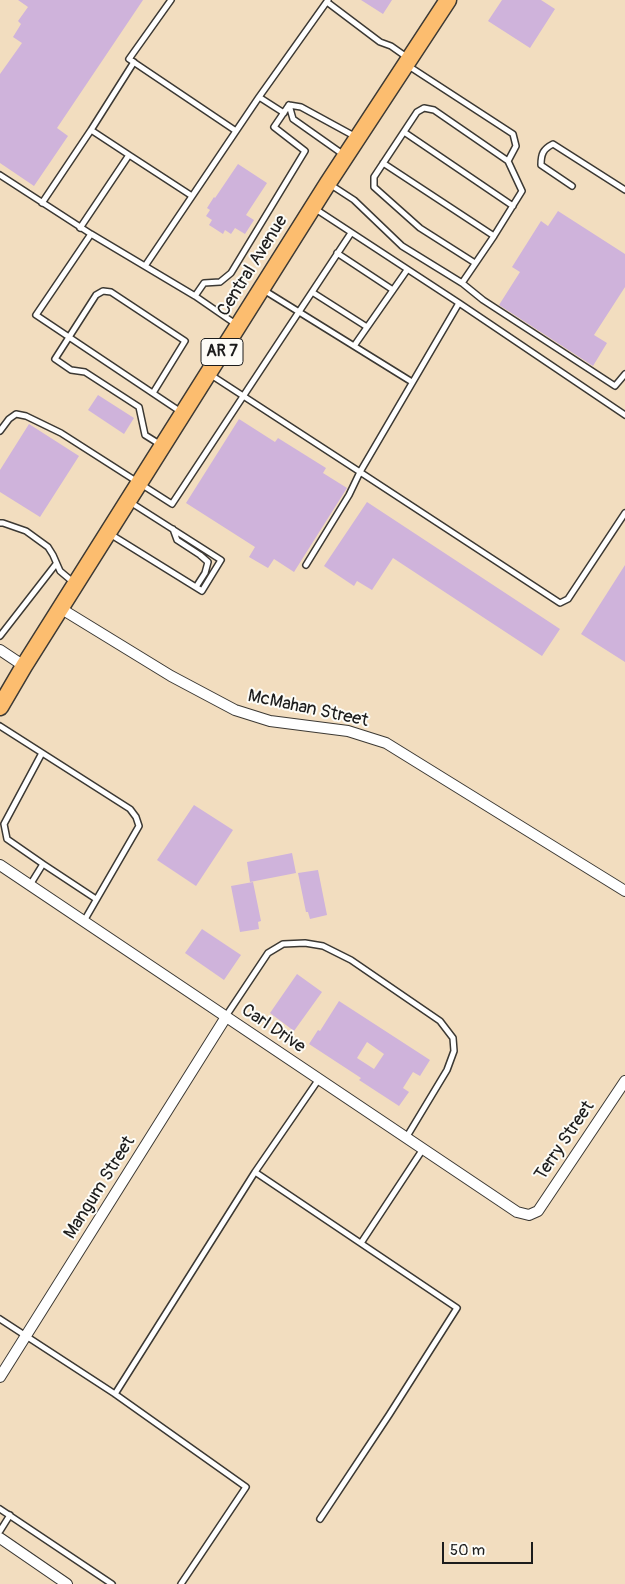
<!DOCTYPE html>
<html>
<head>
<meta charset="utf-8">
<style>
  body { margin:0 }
  #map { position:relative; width:625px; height:1584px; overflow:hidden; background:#f2ddbf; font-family:Pangolin,sans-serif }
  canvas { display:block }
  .scale { position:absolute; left:442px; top:1542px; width:91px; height:22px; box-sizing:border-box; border:2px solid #1c1c1c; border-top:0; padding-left:6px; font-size:15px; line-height:18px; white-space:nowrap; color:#1c1c1c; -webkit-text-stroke:4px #fdfcf7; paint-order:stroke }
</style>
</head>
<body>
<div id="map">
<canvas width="625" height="1584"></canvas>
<div class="scale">50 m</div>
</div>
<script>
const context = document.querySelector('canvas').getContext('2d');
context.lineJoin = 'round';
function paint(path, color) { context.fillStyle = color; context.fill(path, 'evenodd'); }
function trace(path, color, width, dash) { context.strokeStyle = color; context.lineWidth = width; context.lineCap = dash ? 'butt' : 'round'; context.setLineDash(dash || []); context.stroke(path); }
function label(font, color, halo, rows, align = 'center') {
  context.font = font + ' Pangolin,sans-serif'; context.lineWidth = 4; context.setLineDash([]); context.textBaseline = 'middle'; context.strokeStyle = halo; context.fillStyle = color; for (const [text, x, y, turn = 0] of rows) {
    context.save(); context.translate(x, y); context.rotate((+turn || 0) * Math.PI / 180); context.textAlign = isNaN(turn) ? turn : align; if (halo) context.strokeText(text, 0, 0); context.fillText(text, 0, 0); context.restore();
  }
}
paint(new Path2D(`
  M18,0H143L57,128L68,136L34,186L0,163V74L22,43L13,37L21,24L18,21L28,7Z
  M361,0H392L383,14Z
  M502,0H541L555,9L530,48L488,21Z
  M238,164L267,183L246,215L254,220L245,234L235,228L231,234L225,230L223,234L209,225L212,220L206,216L210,210L207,208L214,197L215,198Z
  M558,211L625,254V287L594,335L607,343L593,366L499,305L520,272L512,267L541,221L548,226Z
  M98,395L134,418L124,434L88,410Z
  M239,419L275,442L278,438L326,468L323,473L347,488L294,572L274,559L268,568L249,557L255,547L186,503Z
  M29,424L79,456L40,517L0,492V470Z
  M367,502L560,629L542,656L393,558L372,590L357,581L354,586L324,566Z
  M625,565V662L581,634Z
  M194,805L233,830L196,886L157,860Z
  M292,853L296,873L250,882L247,862Z
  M318,870L327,915L310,919L308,912H306L298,873Z
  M253,882L261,921L258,922L259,929L240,932L231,886Z
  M202,929L241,955L224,980L185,953Z
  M297,974L322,992L294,1031L270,1013Z
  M339,1001L430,1060L420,1076L413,1072L403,1088L409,1092L399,1106L359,1080L361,1078L309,1044L318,1030L320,1031ZM367,1042L384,1054L374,1069L357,1058Z`), '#cfb3db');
const service = new Path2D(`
  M171,0L129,59L236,131
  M327,2L380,42L391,46L408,58
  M284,113L259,97L328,0
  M404,132L513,206
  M129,155L192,196
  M344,155L293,119L289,105L301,107L356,137
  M383,163L494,236
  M0,175L91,234
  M331,185L354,200L402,246L462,283L494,236L522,191L508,161L516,146L513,134L407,65
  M572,186L541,165C541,154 543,149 553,144L625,190
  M42,203L91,130
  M80,228L129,155L91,130L134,62
  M337,253L393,290
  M475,263L420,228L374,187V177L417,112L424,108L434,110L508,161
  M145,266L259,97
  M462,283L483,300L615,386L625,374
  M262,289L412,382
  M312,292L367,327
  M195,296L204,283L220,282L231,273L305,151L274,127L289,105
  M459,303L625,415
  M354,346L407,270
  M211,375L360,472L459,303L314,208
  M153,393L185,341L111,292L103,291L96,295L55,359L71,370L85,372L139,407L145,435L161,445
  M181,412L36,315L91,234L195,296L237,325
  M0,431L9,419L16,414L26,416L61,433L172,504L351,233
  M0,523H3L26,531L48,547L53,555L60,571L73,582
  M173,529L177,540L200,555L208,562L205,573L196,587
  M110,534L202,591L221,560L130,502
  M306,565L349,495L360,472L560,603L568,599L625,513
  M0,636L56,564
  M0,726L130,809L136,817L139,826L84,921
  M43,864L96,899
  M30,885L43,864L7,839L4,824L42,753
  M226,1016L268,953L283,944L305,943L323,946L351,960L440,1021L453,1038L454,1051L447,1070L406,1138
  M255,1172L457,1308L389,1415L320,1519
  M361,1243L423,1149
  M0,1319L115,1394L246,1487L181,1584
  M115,1394L255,1172L319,1079
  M0,1509L112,1584
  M0,1531L10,1515`);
const minor = new Path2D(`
  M60,608L171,676L235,710L270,721L348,731L386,743L625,891
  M0,650L24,666
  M0,865L517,1212L529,1215L538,1211L625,1081
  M0,1377L226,1017
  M0,1538L67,1584`);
const primary = new Path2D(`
  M0,707L24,666L328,183L448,0`);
trace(service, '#3c3934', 8);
trace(minor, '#3c3934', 12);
trace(primary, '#3c3934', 19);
trace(service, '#fff', 5);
trace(minor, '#fff', 10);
trace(primary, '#fcbd6f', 16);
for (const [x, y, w] of [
  [222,352,42]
]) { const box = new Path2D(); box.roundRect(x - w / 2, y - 13.5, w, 27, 4); context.fillStyle = '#fdfcf7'; context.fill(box); trace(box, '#1c1c1c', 1); }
label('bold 16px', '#1c1c1c', null, [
  ["AR 7",222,352]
]);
label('18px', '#1c1c1c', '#fdfcf7', [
  ["Central Avenue",253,266,-58],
  ["McMahan Street",308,709,12],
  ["Carl Drive",273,1029,34],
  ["Terry Street",565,1141,-56],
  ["Mangum Street",100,1188,-58]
]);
</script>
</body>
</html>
